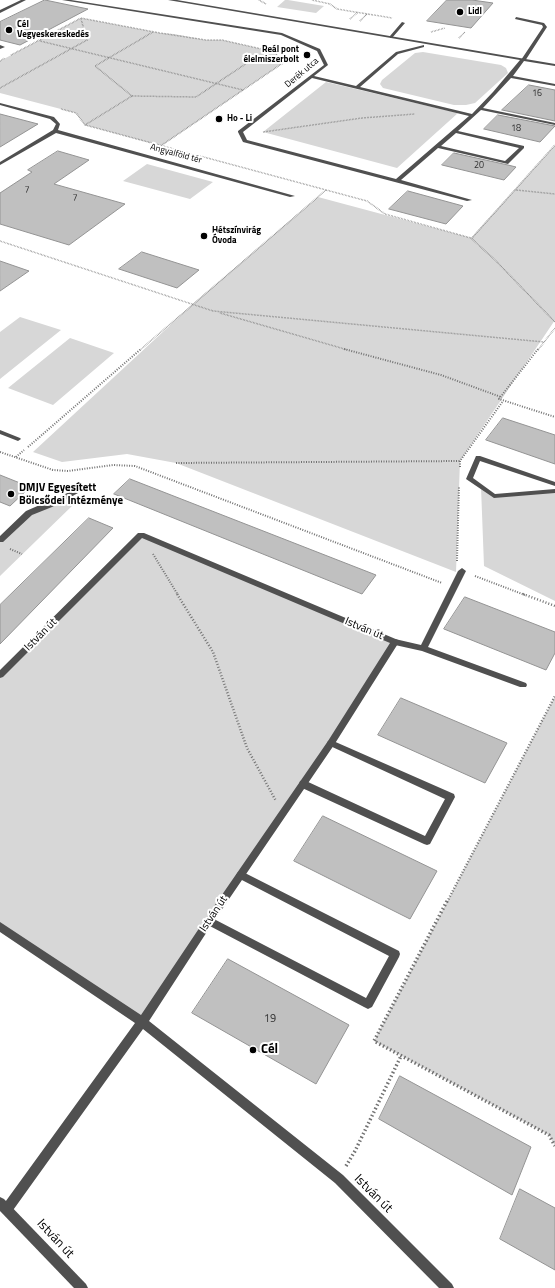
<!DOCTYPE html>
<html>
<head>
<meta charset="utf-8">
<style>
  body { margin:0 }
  canvas { display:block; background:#fff }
</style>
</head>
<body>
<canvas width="555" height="1288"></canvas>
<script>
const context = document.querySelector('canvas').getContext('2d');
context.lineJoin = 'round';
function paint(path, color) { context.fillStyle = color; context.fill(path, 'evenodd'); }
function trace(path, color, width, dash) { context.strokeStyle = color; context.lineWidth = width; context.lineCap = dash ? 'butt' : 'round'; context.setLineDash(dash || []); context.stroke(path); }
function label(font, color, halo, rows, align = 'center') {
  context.font = font + ' "Titillium Web",sans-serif'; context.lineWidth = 4; context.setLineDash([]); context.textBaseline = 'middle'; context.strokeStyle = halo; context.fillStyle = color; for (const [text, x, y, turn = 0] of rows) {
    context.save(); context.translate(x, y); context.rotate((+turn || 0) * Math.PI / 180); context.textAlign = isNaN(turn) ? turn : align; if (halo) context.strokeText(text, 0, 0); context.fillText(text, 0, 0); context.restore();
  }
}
paint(new Path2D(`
  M285,0H288L324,6L316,13L277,7Z
  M81,18L160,33L174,34L206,40H222L275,52L283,63L161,146L85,125L76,113L0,93V61Z
  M423,52L501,65L506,68L508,73L475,103L466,105H454L383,88L380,84L382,80L415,53Z
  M326,82L458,113L397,168L263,132Z
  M555,145V320L460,461L456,572L176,463L127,454L62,462L33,452L193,304L318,197L471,238Z
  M147,164L213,182L190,199L123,181Z
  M20,317L61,330L0,379V332Z
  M70,338L114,353L53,405L8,388Z
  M481,487L494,496L555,491V601L484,566Z
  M74,493L73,505L0,576V540L29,513Z
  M141,535L395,642L142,1022L0,926V675Z
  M555,696V1146L549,1135L374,1041Z`), '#d7d7d7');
const building = new Path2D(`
  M45,0L88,9L20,45L0,40V22Z
  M447,0H472L493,3L471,28L427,21Z
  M529,85L555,90V121L502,110Z
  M0,114L38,124L0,147Z
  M498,115L555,126L540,142L484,129Z
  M58,151L89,160L54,184L125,204L69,245L0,224V193L32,172L28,170Z
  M454,153L508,165L516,167L504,180L442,165Z
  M408,191L463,206L446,224L389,209Z
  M142,252L199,270L177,288L119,269Z
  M0,261L29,271L0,291Z
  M503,418L555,435V464L486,440Z
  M0,475L30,487L10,506L0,502Z
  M130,479L376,575L362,594L114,494Z
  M89,518L113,528L0,644V605Z
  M465,597L555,632V653L546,670L444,629Z
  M401,698L507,743L485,783L378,735Z
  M323,816L437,871L410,919L294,861Z
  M228,959L349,1025L316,1084L192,1013Z
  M400,1076L531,1147L512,1195L379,1119Z
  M520,1189L555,1208V1270L500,1239Z`);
paint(building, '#c0c0c0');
trace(building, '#949494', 1);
trace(new Path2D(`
  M259,0L266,4
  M312,0L330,4L337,9L392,18
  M350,19L358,12
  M360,21L367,14
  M431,32L445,28
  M459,38L465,32
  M40,41L243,90
  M11,55L81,18L160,33L206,40H222L275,52L283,63L162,145
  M0,61L5,58
  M0,88L87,40L81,19
  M132,96L95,66L153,32
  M61,109L76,113L85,125L367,201L385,214L471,238L496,261L555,322
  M85,125L132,96L196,97L250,61L279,58
  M263,132L362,118L415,114
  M516,190L555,194
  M472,238L555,145
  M0,241L213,311L544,342
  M220,313L348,350
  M140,350L326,190
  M538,350L555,328`), '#727272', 1.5, [0.5, 1]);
trace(new Path2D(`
  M344,349L441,375L501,397
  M538,349L499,399L555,417
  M28,447L141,349
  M0,452L53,470L68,471L113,465L135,466L442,583
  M16,457L24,450
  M176,463L460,461
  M460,467V461L503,401
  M10,549L22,554
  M153,554L178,595
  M457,561L459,486
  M475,576L525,595`), '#727272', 2, [1, 1.5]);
trace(new Path2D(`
  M177,594L213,652L247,748L276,801
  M523,594L555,606
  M447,902L555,696`), '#727272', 2.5, [1, 2]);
trace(new Path2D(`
  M447,901L374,1041L549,1135L555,1146
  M346,1166L355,1151L401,1056`), '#727272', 3.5, [1.5, 2.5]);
paint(new Path2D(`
  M516,17L544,23L547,27L525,61H523L521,60L543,27L542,25L515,19Z
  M402,22L405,23L392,38H390V36Z
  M72,491H76L78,493L52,507L32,515L3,542H0V536L26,511Z
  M462,568L466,571L428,647L526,683L527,685L526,687H520L422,651L395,645L391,642L395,639L421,645L458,571Z
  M331,740L454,794L455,797L430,844L427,845L424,844L300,787L299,784L300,781L303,780L306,781L425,836L445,799L328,745L327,743L328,741Z
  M241,871L399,951L400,954L399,957L372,1007L368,1009L364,1007L206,924L204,921L206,918L209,917L212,918L366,998L389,956L238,878L236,875L238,872Z`), '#505050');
paint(new Path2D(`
  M21,0H26L0,13V10Z
  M62,0H71L282,33L320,49L328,65L314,76L356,86L396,52L424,45V47L398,54L360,87L472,114L493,92L520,60L168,0H177L555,64V66L524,61L513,76L555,84V86L511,78L483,108L555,123V125L481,110L458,131L524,146V148L508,164L438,148L401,180L472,200L467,201L243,142L238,132V131L324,65L317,51L281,35ZM312,78L469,116L396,179L247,140L243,132ZM456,133L519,148L505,161L441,146Z
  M0,45L5,47L0,49Z
  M0,103L54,117L60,124L58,130L295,196L290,197L56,133L0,165V162L53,130L56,124L50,119L0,105Z
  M0,430L20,438L21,439L18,441L0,434Z
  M476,456H480L555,482V486L480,461L473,478L495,494L555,489V493L494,498L466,479Z
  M138,533H144L398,640L399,642L334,745L212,924L149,1021L343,1175L452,1284L454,1288H439L335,1183L143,1029L11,1213L7,1215L3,1213L1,1209L3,1205L135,1023L0,932V922L141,1015L206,918L328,741L390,643L142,538L3,677L0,678V670Z`), '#505050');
paint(new Path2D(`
  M0,1197L4,1199L86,1284L88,1288H74L0,1211Z`), '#505050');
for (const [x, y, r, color] of [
  [460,12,4,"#000"],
  [9,30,4,"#000"],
  [307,55,4,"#000"],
  [219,119,4,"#000"],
  [204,236,4,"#000"],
  [11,494,4,"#000"],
  [253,1050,4,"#000"]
]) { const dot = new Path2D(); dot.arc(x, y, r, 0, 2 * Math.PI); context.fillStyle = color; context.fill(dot); trace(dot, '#fff', 1.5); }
label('bold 9px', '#000', '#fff', [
  ["Lidl",468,12],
  ["Cél",17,25],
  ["Vegyeskereskedés",17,35],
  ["Reál pont",299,50,"right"],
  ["élelmiszerbolt",299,60,"right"],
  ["Ho - Li",227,119],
  ["Hétszínvirág",212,231],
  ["Óvoda",212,241]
], 'left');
label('9px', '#000', '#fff', [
  ["Derék utca",302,73,-40],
  ["Angyalföld tér",176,154,15]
]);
label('9px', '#303030', null, [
  ["16",537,94],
  ["18",516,129],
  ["20",479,166],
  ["7",27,191],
  ["7",75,199]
]);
label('bold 11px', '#000', '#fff', [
  ["DMJV Egyesített",19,488],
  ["Bölcsődei Intézménye",19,501]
], 'left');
label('11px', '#000', '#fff', [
  ["István út",364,629,23],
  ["István út",41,635,-45],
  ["István út",214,914,-56]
]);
label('11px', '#303030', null, [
  ["19",270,1019]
]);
label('bold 13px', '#000', '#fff', [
  ["Cél",261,1050]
], 'left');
label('13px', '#000', '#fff', [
  ["István út",373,1194,45],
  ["István út",55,1239,47]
]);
</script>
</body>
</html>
